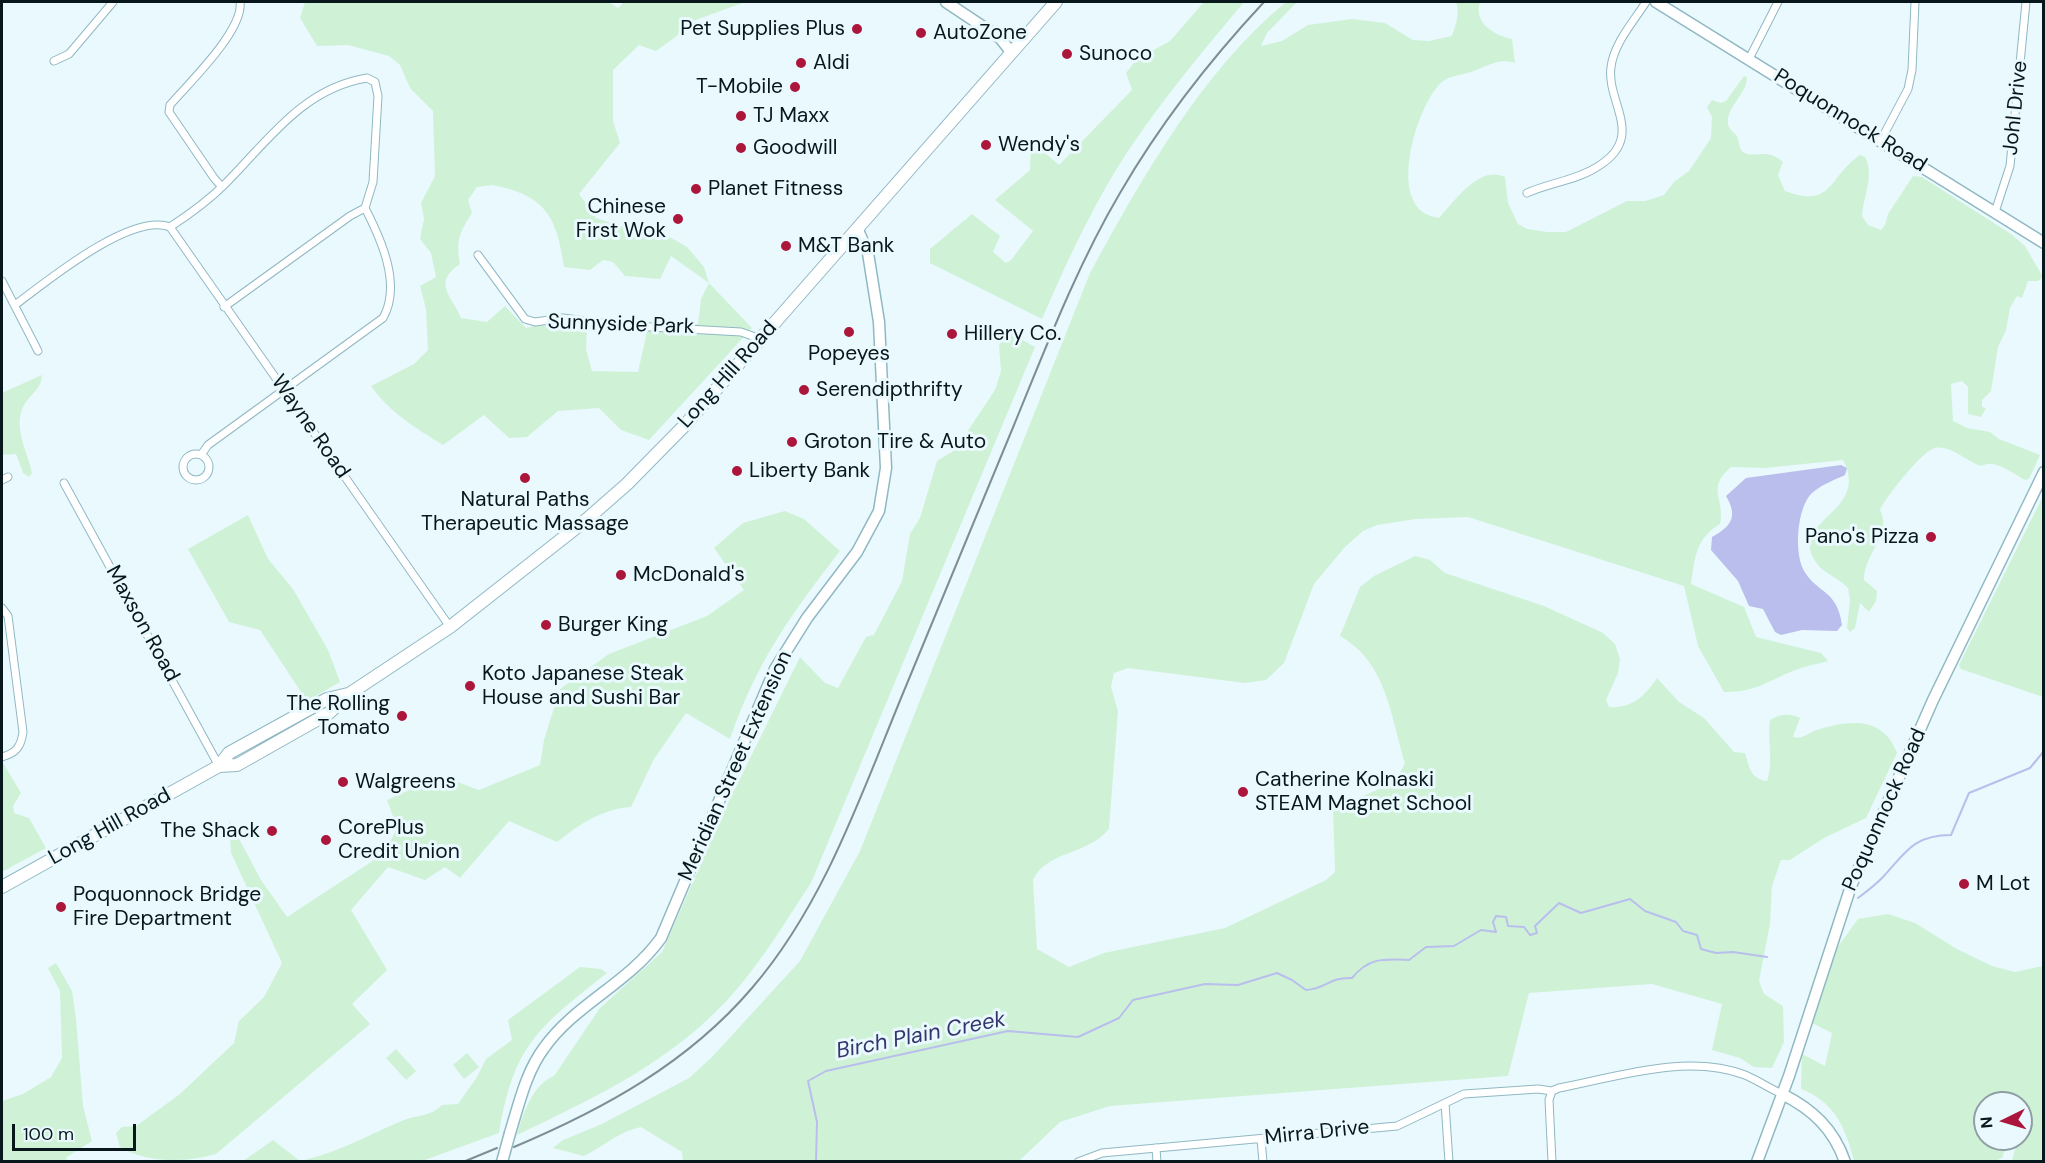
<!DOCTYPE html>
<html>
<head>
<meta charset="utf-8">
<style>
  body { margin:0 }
  #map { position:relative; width:2045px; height:1163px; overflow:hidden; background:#e9f9fe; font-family:"DM Sans",sans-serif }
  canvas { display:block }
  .frame { position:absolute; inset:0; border:3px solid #07171b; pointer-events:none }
  .north { position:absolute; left:1973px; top:1091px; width:60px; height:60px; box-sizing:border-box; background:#e9f9fe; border:2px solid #8f9fa3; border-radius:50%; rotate:265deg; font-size:16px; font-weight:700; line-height:24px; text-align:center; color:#07171b }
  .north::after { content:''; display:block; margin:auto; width:21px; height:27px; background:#ac163b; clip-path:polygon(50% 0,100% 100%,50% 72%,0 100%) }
  .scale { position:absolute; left:12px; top:1124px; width:124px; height:27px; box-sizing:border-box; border:3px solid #07171b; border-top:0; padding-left:8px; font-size:18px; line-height:21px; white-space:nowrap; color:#07171b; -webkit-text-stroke:4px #e9f9fe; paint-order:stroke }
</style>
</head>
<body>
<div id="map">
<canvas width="2045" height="1163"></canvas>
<div class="frame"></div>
<div class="north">N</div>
<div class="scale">100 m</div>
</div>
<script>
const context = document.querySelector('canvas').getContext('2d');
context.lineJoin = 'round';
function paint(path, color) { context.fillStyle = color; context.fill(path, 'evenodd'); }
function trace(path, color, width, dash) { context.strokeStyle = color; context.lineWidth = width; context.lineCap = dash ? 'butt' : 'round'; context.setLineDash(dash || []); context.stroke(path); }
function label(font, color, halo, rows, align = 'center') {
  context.font = font + ' "DM Sans",sans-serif'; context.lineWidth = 6; context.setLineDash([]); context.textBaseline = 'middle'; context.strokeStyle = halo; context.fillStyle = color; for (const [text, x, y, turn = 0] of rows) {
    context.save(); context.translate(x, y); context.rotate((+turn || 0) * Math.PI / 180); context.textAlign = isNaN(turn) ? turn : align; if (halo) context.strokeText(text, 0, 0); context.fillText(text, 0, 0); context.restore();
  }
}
paint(new Path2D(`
  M305,2H609L618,8L624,2H745L685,24L677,36L656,51L639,45L613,70V121L620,143L579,194L596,218L637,232L645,223L687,247L704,267L709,283L752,328L649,440L621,430L599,408L558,411L527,437L509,438L484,415L443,445C416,428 390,413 371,386L414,364L428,350L426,309L420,286L436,277L431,253L420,239L424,219L421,203L435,176L433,111L410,88L400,65L389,56L348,45L317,46L300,18ZM492,185C545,195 557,216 564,267L590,270L603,260L613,262L625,276L660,279L671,256L709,283L701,299L698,324L649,323L638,372L592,371L586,349L587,327L539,325L526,328L505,306L487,322L461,318C453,297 431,283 460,264C456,239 459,234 472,213L468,200L477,187Z
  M1204,2H1244C1199,56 1153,110 1116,170C1087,218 1064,268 1042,319L930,263V249L972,214L1000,236L993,252L1006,263L1011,260L1033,231L995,200L1030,170L1031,141L1059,165L1132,90L1126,73L1137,59L1170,41Z
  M1286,2H1297L1267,33L1261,46L1282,41L1308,25L1352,19L1385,23L1413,40L1429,41L1452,36C1456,24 1460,14 1456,2H1480C1473,23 1494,35 1512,39L1515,63C1501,58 1489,65 1476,70C1463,76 1449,74 1439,85C1417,108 1390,195 1426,214C1430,216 1435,217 1439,218C1453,203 1479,164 1505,177L1508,203L1518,224L1527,229L1547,232H1566L1627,201H1645L1664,195L1674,182L1689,171L1711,138L1712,117L1707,107L1712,100L1721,103L1726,101L1744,76L1747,77C1747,95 1726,106 1728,124C1729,130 1733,131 1736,135C1740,140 1738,148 1743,152C1754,159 1766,147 1783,162L1778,175L1785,191C1833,209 1828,177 1860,155L1865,157C1875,176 1863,197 1862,216L1868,225L1881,230L1885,225L1888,214L1913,176L1922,177L2011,234L2025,246L2043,277L2038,281H2028L2022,298L2017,296L2010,308L2006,330L1998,347L1991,391L1982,400V407L1986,408L1981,417L1968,414V387L1962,381L1951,384L1953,421L1967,428L1990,432L1999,439L2040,455L2029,479L2025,480C2016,475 2002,465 1992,464C1986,463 1984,467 1978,465C1966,460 1949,445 1935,448C1923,450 1885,498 1880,510C1893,533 1863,556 1864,580L1877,591L1876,601L1869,612L1860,603L1855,628L1850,632L1847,628L1850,600L1848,588C1838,577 1823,574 1815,561C1789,519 1871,513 1843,460L1765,468L1731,467C1705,489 1726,499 1720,524C1695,539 1695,558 1691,584L1744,607L1756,637L1821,653L1828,661C1820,664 1812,664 1805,667C1773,676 1760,693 1724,692L1698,646L1684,586L1468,517L1416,519L1377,525L1363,531L1345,547L1314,584L1284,663L1266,680L1245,683L1128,668L1114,673L1111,687L1118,711L1109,829C1088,855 1046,851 1033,880L1037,949L1069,967L1104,953L1225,928L1326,880L1335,872L1333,809L1395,782L1405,763C1390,714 1387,663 1340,636L1360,587L1374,576L1415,556L1430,560L1445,573L1544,606L1603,633L1615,644L1620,659L1618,673L1606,700L1609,707C1632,709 1646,695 1657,678L1679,702L1704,718L1734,752L1745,753C1749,766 1750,779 1767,781C1774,762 1767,739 1770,720C1781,714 1788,713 1800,718L1793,737C1803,739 1805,735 1814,731C1847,720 1883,715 1897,753L1866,818L1824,838L1790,860H1781L1772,886L1770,924L1759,981L1764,994L1783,1006L1784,1042L1772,1068L1754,1067L1740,1058L1712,1050L1722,1004L1652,984L1529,993L1508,1076L1110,1106L1060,1122L1019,1161H683L682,1152L641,1127C620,1131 604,1146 584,1156L553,1148L563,1140L602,1124L689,1078L712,1057L800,961L860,851L1090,273C1141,179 1203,70 1286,2Z
  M1007,331L1035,347L811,883C787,919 765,956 737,989C676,1060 600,1095 517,1135C523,1113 533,1084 554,1076L600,1008L662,952L725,809L800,657L825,683L838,688L866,637L874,635L902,581L910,534L920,518L937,461L955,450L995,390L1001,371L999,345Z
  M42,375C42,389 29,395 23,407C13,428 28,453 32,473L29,477L23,473L16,454L2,455V393Z
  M2043,496V697L1961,669L1959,665Z
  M785,511L804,519L840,551C791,614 756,663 730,739L686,713L654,759L631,807C602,809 580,824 557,842L509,821L460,878L445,867L425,880L388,867L351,910L387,970L352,1004L370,1024L216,1154C184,1163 147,1163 120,1147L116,1133L122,1127L136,1126L180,1094L234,1043L239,1021L264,997L282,963L231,853L229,820L261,880L287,917L371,862L387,849L397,827L387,800L441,776L479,790L540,765L544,740L560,689L609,654L707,616L744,590L714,548L743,523Z
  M248,515L268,559L293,589L328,650L340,682L307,701L260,630L229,622L188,549Z
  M2,761L21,793L13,806L14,813L29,818L46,848L2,872Z
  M1888,914L1915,923L1957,949L1992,966L2015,972L2043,966V1161L2012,1160L2018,1139H2021V1103H1985V1139H2009L2002,1158L1992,1162L1854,1161C1846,1129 1835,1102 1801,1089L1802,1054L1825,1066L1832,1033L1812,1023L1837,948L1858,919Z
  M56,963L72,991L76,1018L83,1106L92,1141L67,1157L66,1161H2V1101L23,1094L51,1077L62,1058L60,991L48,968Z
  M580,967L601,969L607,973C539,1027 514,1044 499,1133L422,1161H243L273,1140L300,1161C340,1152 368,1135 404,1120C418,1115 432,1116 442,1105L458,1104L477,1077L486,1059L512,1040L508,1020Z
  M396,1049L416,1071L406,1080L386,1058Z
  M467,1053L479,1067L464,1079L453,1065Z`), '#cff2d7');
paint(new Path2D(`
  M1841,465L1847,468L1845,475C1834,480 1821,485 1812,493C1797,507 1794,551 1803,569C1816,594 1837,588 1842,625L1837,631L1802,630L1781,635L1775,632L1763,609L1749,606L1738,581L1711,550L1712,537C1732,526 1738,516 1726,496L1746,478Z`), '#b9beec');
trace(new Path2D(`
  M1858,898C1866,892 1874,886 1881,879C1905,854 1912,835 1951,835L1969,793L2030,768L2044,751
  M816,1162L817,1122L808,1081L826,1071L1008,1031L1078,1037L1119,1018L1133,1000L1205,984L1238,985L1277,973L1292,980L1306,990C1327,989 1328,977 1352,978C1369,957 1384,959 1409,960L1426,947L1454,946L1481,930L1496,932L1493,922L1496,916L1506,917L1508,926L1524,927L1530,935L1537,933L1535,926L1559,903L1581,913L1630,899L1645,911L1676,922L1683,931L1697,935L1701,949L1716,953L1733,952L1767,957`), '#b9beec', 2);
const street = new Path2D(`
  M1749,59L1778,2
  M54,61L69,54L113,2
  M1881,140L1908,89L1912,70L1915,2
  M222,187L214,178L169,112L170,105C189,83 244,30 240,2
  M1527,193C1549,183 1577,180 1597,167C1647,137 1606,103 1611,67C1614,43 1634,21 1646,2
  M1995,212L2010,166L2026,2
  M170,227C190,214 208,201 225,184C267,142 303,88 367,78L375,82L378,96L373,182L365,208L350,216L224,307
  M170,227L450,627
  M478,255L525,319L535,322L563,318L615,325L741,332L761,339
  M2,281L38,351
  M15,305C47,281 131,212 170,227
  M183 467a13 13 0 1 1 26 0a13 13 0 1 1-26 0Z
  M201,455L208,445L383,318C402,285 381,239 365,208
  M2,480L8,477
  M64,483L219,766
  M2,608L8,616L23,732C21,747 16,753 2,757
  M1445,1103L1449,1162
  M1261,1139L1263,1162
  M1156,1148L1157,1162
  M1078,1162L1102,1153L1397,1126L1464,1094L1538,1089L1552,1091
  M1552,1162L1549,1100L1552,1091L1559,1088C1617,1077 1687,1053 1745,1075C1757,1080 1769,1088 1782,1094`);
const secondary = new Path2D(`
  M946,2L1000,38L1011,52
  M1656,2L2044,243
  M1782,1094C1812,1109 1834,1129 1845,1162
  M510,1133C519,1104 526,1072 544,1048C575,1004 628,984 661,938L775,669L807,618L857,552L879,511L886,468L879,322L868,253L858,230
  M1757,1162L1789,1076L1851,886L1933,700L2044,472`);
const primary = new Path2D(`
  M219,766L237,765L329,713L349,694L450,627L586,520L627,484L685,425L1056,2
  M2,887L219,766L229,753L327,699L348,694`);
trace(street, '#90b8c3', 9);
trace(secondary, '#90b8c3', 13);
trace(primary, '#90b8c3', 14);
trace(street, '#fff', 7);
trace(secondary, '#fff', 10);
trace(primary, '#fff', 12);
trace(new Path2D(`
  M514,1147C604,1109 688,1063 752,988C826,902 863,789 906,686C942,599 978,512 1014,425C1046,347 1077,266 1120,193C1160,124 1209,61 1264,2
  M463,1162L497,1148`), '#7e8e93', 2);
const secondaryBridge = new Path2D(`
  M502,1162L510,1133`);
trace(secondaryBridge, '#90b8c3', 13, []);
trace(secondaryBridge, '#fff', 10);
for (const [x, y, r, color] of [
  [857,29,6,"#ac163b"],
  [921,33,6,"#ac163b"],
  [1067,54,6,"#ac163b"],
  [801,63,6,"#ac163b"],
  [795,87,6,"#ac163b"],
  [741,116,6,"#ac163b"],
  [986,145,6,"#ac163b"],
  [741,148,6,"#ac163b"],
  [696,189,6,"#ac163b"],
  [678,219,6,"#ac163b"],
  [786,246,6,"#ac163b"],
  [849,332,6,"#ac163b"],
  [952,334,6,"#ac163b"],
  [804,390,6,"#ac163b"],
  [792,442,6,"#ac163b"],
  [737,471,6,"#ac163b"],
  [525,478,6,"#ac163b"],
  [1931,537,6,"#ac163b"],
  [621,575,6,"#ac163b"],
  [546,625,6,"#ac163b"],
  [470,686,6,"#ac163b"],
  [402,716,6,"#ac163b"],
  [343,782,6,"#ac163b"],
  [1243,792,6,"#ac163b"],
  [272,831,6,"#ac163b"],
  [326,840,6,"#ac163b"],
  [1964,884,6,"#ac163b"],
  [61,907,6,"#ac163b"]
]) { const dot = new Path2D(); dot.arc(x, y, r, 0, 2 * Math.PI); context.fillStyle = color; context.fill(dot); trace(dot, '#e9f9fe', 2); }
label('21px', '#07171b', '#e9f9fe', [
  ["Pet Supplies Plus",845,29,"right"],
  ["AutoZone",933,33],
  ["Sunoco",1079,54],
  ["Aldi",813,63],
  ["T-Mobile",783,87,"right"],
  ["TJ Maxx",753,116],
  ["Wendy's",998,145],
  ["Goodwill",753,148],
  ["Planet Fitness",708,189],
  ["Chinese",666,207,"right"],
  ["First Wok",666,231,"right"],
  ["M&T Bank",798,246],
  ["Hillery Co.",964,334],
  ["Popeyes",849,354,"center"],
  ["Serendipthrifty",816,390],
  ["Groton Tire & Auto",804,442],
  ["Liberty Bank",749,471],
  ["Natural Paths",525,500,"center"],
  ["Therapeutic Massage",525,524,"center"],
  ["Pano's Pizza",1919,537,"right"],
  ["McDonald's",633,575],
  ["Burger King",558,625],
  ["Koto Japanese Steak",482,674],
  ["House and Sushi Bar",482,698],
  ["The Rolling",390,704,"right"],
  ["Tomato",390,728,"right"],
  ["Catherine Kolnaski",1255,780],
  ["STEAM Magnet School",1255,804],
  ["Walgreens",355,782],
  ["CorePlus",338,828],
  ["Credit Union",338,852],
  ["The Shack",260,831,"right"],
  ["M Lot",1976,884],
  ["Poquonnock Bridge",73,895],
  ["Fire Department",73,919]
], 'left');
label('21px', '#07171b', '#e9f9fe', [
  ["Johl Drive",2016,108,-84],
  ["Poquonnock Road",1850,121,32],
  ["Sunnyside Park",621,325,2],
  ["Long Hill Road",728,375,-48],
  ["Wayne Road",310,427,55],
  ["Maxson Road",142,624,61],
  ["Meridian Street Extension",736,766,-66],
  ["Poquonnock Road",1885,810,-66],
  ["Long Hill Road",110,827,-29],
  ["Mirra Drive",1317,1133,-6]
]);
label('italic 22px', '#34346c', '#e9f9fe', [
  ["Birch Plain Creek",921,1036,-11]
]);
</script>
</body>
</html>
